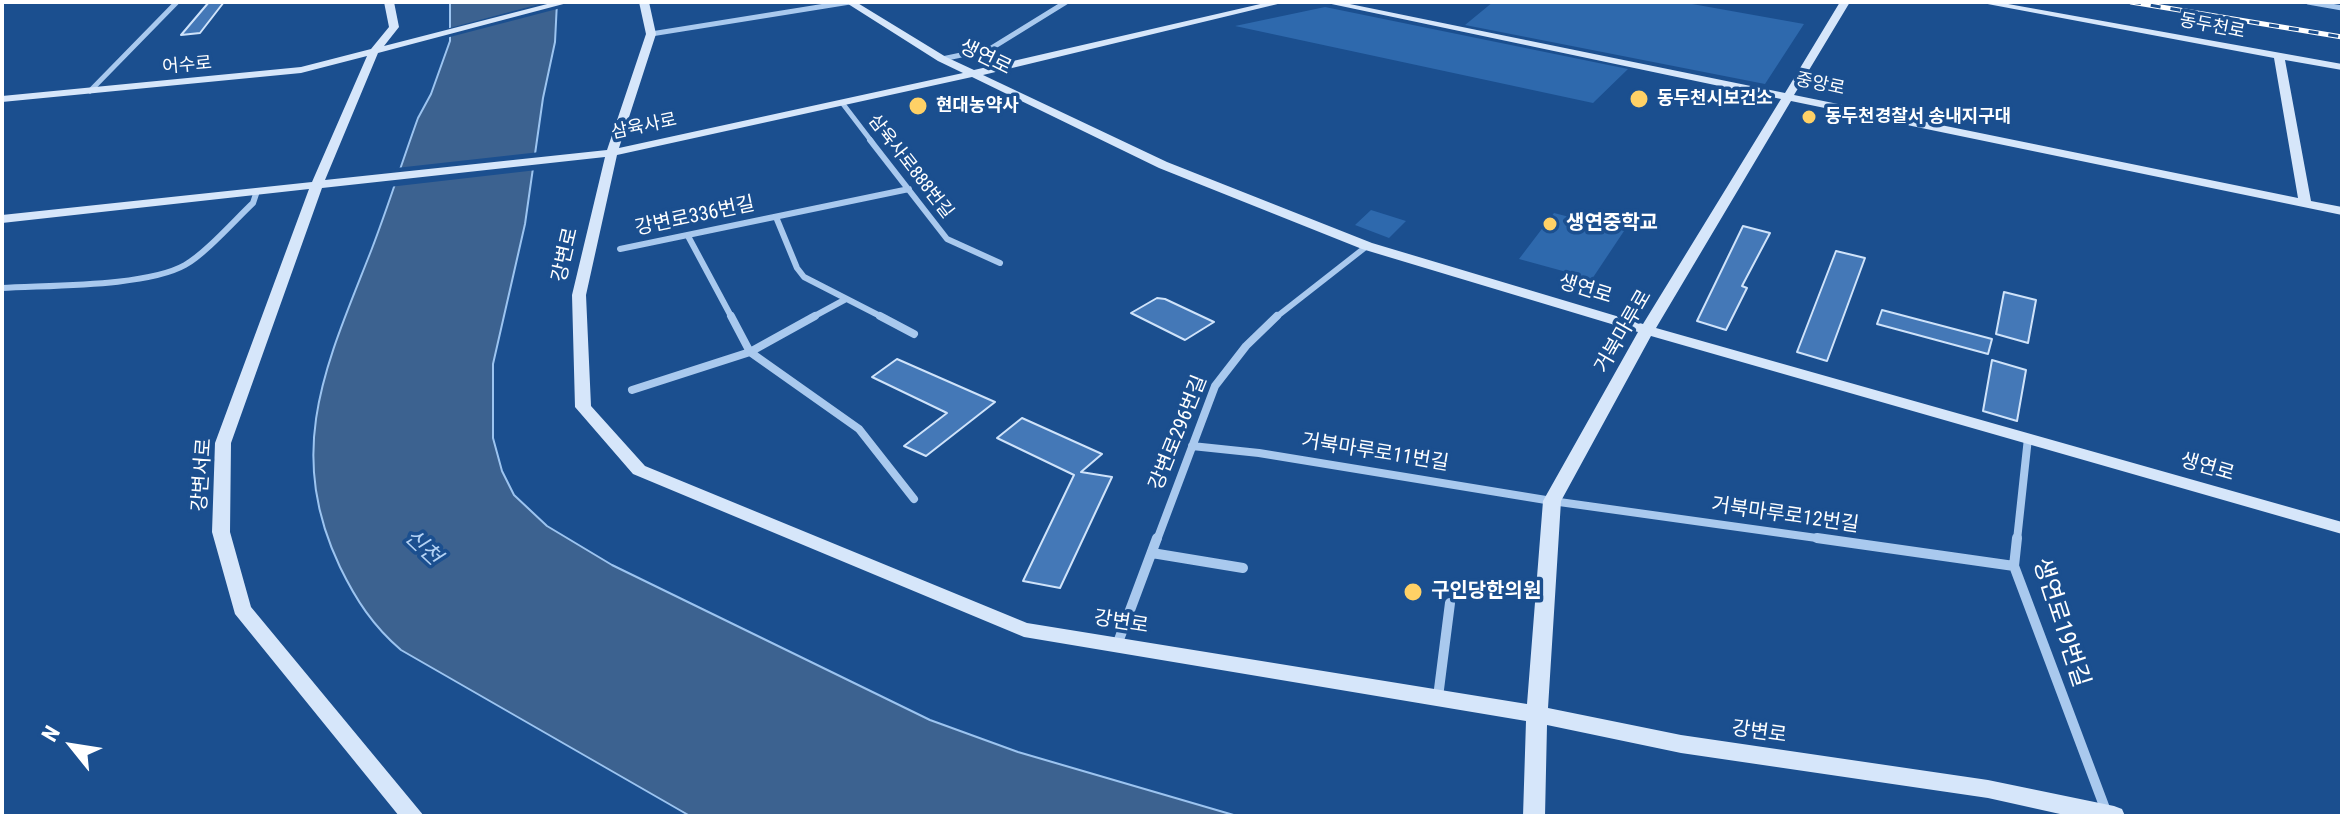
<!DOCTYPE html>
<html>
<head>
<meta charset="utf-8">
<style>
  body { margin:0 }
  #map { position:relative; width:2344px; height:818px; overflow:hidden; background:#1b4f8f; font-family:"Roboto Condensed",sans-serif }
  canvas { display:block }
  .frame { position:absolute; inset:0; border:4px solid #fff; pointer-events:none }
  .north { position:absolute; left:32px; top:706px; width:80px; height:80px; -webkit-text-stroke:6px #1b4f8f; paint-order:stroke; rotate:300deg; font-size:22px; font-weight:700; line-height:32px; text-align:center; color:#fff }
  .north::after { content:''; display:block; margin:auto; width:28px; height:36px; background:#fff; clip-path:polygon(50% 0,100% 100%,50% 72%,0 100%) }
</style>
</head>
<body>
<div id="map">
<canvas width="2344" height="818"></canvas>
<div class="frame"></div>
<div class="north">N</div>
</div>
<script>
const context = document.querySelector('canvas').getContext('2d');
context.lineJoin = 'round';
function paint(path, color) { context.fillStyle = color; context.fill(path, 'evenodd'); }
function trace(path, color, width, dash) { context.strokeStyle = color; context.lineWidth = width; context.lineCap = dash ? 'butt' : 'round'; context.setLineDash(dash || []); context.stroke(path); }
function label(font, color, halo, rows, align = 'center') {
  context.font = font + ' "Roboto Condensed","Noto Sans KR",sans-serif'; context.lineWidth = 7; context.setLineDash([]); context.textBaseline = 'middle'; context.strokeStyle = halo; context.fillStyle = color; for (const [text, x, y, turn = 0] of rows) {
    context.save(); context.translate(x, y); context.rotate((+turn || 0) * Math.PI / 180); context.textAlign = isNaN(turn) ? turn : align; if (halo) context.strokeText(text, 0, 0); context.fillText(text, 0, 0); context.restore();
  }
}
paint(new Path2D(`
  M1493,2H1681L1804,24L1765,84L1465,25Z
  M1325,7L1628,69L1593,103L1235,26Z
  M1371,210L1406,221L1389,238L1355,225Z
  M1554,213L1624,231L1592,279L1519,259Z`), '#2e69ad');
const water = new Path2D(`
  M450,2H557L555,42L543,98L525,224L493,364V438L502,471L514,495L547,526L612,565L930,720L1018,752L1237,816H690L401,650C373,626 356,600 340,567C284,449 327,363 371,251C388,207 402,162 418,118L431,94L450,41Z`);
paint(water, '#3c6290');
trace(water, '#9cc4f0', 2);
paint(new Path2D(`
  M547,2H561V8L446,38V29Z
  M540,152L537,170L389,187L396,168Z`), '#1b4f8f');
const building = new Path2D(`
  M209,2H224L200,33L181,35Z
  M1743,226L1770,233L1742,286L1747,288L1726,330L1697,321Z
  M1836,251L1865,258L1827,361L1797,352Z
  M2004,292L2036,300L2028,343L1996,334Z
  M1157,298L1165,299L1214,322L1185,340L1131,313Z
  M1882,310L1992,339L1988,354L1877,324Z
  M897,359L995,402L926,456L904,446L947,413L872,377Z
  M1992,360L2026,370L2017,421L1983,411Z
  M1022,418L1102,454L1081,472L1112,477L1060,588L1023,581L1074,475L997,438Z`);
paint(building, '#4478b7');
trace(building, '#cfe3fa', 2);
trace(new Path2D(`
  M2308,2L2342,8
  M651,34L850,2
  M942,59L990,49L1066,2
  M90,91L177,2
  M843,104L872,142`), '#a9c9ee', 5);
trace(new Path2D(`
  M870,140L947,239L1000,263
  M776,217L797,268L804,277L884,318
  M688,236L732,318
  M620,249L909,189
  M2,288C48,285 146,287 185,265C205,254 235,220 253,203L257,191
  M811,318L846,299
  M1275,318L1367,246`), '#a9c9ee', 6);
trace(new Path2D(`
  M731,316L750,352L859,429L914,499
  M880,316L914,334
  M632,390L750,352L815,316
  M1192,446L1259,453L1552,501L1831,540
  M1157,540L1215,386L1246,346L1277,316
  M2017,540L2028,438`), '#a9c9ee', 8);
trace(new Path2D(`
  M1817,538L2014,566
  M2017,538L2014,566L2106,811
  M1152,553L1243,568
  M1117,645L1157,538
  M1438,697L1450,603`), '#a9c9ee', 10);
paint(new Path2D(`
  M384,2H394L399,27L384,46L555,2H571L378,53L325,180L607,150L646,34L639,2H649L656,34L619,148L963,73L938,61L845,2H856L946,57L974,70L1269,2H1286L983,75L1167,162L1372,243L1643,324L1781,99L1322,2H1340L1785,93L1840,2H1850L1794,95L2298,198L2274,58L1977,2H1997L2342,64V70L2285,60L2311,201L2342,207V215L1791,101L1656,328L2342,522V534L1651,336L1561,501L1548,708L1681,735L1988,780L2114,806L2122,809L2125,816H2069L1988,798L1681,753L1547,725L1545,816H1523L1526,721L1024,637L633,474L575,407L572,295L605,157L322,188L231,443L230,532L251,607L424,816H399L235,614L212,532L215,443L309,189L2,223V215L312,182L367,56L301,73L2,102V96L301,67L371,49L389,27ZM972,77L1159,168L1362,249L1638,332L1543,501L1527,704L1027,623L645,466L591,406L586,295L617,155Z`), '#d6e6fa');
const rail = new Path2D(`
  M2131,2L2342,37`);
trace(rail, '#fff', 5);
trace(rail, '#1b4f8f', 3, [10]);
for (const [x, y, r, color] of [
  [1639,99,10,"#ffd166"],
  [918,106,10,"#ffd166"],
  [1809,117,8,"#ffd166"],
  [1550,224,8,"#ffd166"],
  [1413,592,10,"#ffd166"]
]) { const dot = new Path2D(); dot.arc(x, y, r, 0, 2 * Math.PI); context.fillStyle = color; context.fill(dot); trace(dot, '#1b4f8f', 3); }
label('18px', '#fff', '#1b4f8f', [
  ["동두천로",2212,27,11],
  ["어수로",187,66,-5],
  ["중앙로",1820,85,12],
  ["삼육사로",644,127,-12],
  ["삼육사로888번길",910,167,52]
]);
label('bold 18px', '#fff', '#1b4f8f', [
  ["동두천시보건소",1657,99],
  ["현대농약사",936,106],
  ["동두천경찰서 송내지구대",1825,117]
], 'left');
label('20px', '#fff', '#1b4f8f', [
  ["생연로",985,58,26],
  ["강변로336번길",695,217,-12],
  ["강변로",566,255,-77],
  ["생연로",1585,290,17],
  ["거북마루로",1624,332,-60],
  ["강변로296번길",1179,433,-68],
  ["거북마루로11번길",1375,453,9],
  ["생연로",2207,468,16],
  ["강변서로",203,475,-86],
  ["거북마루로12번길",1785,516,8],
  ["강변로",1121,623,9],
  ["강변로",1759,733,8]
]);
label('bold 20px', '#fff', '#1b4f8f', [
  ["생연중학교",1566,224],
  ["구인당한의원",1431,592]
], 'left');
label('italic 22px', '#b5d3f5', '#1b4f8f', [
  ["신천",422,548,43]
]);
label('24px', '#fff', '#1b4f8f', [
  ["생연로19번길",2060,623,72]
]);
</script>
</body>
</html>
